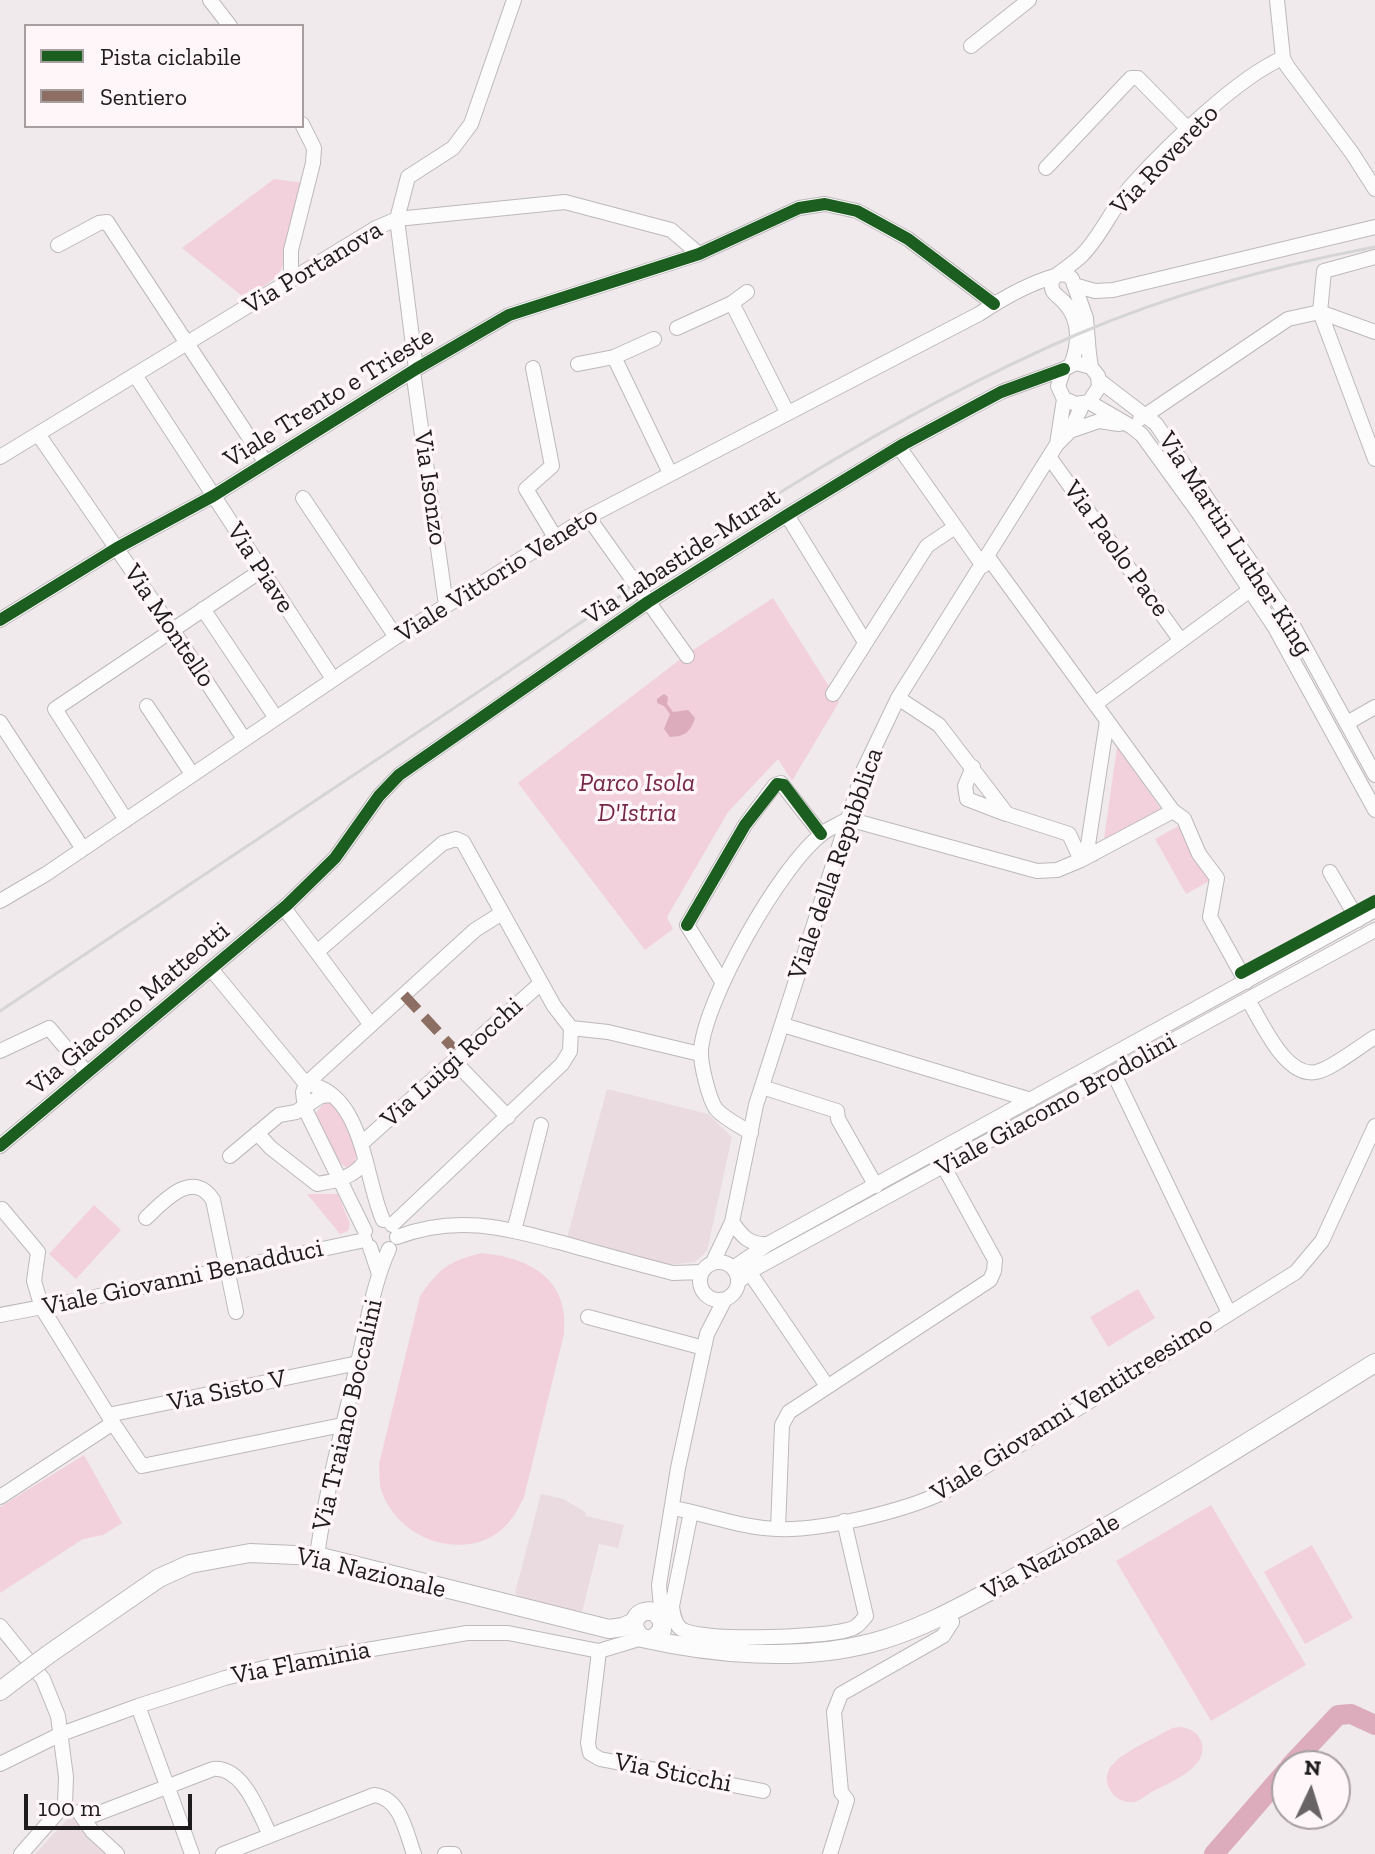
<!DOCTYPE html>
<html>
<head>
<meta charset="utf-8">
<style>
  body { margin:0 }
  #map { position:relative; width:1375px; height:1854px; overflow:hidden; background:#f0eaec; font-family:"Zilla Slab",serif }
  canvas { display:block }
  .legend { position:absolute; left:24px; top:24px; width:280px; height:104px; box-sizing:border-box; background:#fef6f8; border:2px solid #a59fa0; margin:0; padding:10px 14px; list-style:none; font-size:24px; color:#1f1c1d }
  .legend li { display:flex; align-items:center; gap:16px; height:40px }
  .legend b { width:40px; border:2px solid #a59fa0 }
  .north { position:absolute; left:1271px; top:1750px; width:80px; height:80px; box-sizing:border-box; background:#fef6f8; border:2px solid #a59fa0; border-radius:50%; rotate:4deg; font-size:22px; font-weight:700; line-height:32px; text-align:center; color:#1f1c1d }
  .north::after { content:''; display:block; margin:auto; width:28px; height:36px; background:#686465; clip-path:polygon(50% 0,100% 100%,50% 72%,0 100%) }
  .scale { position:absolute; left:24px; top:1794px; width:168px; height:36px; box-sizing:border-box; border:4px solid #1f1c1d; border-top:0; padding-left:10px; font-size:24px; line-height:28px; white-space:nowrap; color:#1f1c1d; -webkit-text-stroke:6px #fef6f8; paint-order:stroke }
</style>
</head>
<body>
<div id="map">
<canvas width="1375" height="1854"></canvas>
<ul class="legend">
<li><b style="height:10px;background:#1b5e20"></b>Pista ciclabile</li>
<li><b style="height:10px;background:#8d6e63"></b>Sentiero</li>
</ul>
<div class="north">N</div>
<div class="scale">100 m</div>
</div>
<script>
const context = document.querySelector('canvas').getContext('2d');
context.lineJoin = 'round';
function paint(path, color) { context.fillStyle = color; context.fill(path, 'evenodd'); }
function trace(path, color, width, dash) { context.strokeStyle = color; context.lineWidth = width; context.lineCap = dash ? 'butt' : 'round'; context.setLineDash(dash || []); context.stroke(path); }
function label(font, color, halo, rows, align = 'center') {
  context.font = font + ' "Zilla Slab",serif'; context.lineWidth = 7; context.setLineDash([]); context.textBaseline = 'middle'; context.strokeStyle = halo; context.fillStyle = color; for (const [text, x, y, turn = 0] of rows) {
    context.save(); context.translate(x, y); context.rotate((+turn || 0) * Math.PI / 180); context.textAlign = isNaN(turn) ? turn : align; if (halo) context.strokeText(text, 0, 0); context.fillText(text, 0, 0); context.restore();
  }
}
paint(new Path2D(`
  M607,1089L708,1114L732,1137L707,1251L695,1262L667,1265L567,1238Z
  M541,1494L563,1499L585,1512L586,1516L624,1525L618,1548L599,1544L582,1612L521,1598L515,1593Z
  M73,1813L119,1854H35Z`), '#e9dbe0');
paint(new Path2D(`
  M274,179L304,183L282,268L275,278L246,299L182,248Z
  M773,598L839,702L792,781L778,759L728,812L667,917L673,929L645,950L518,783L690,652Z
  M1117,747L1161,809L1104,839Z
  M1182,824L1213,879L1186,894L1155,839Z
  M330,1102C346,1112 362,1147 354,1165L347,1168L337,1160L315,1114L324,1103Z
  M307,1194H338L350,1224L348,1231L340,1234Z
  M94,1205L121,1230L76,1279L49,1254Z
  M481,1253C515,1256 556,1269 563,1309C565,1317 564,1326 564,1334L524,1497C517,1512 508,1527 493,1536C452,1559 395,1535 381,1489C379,1482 380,1472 379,1464L420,1296C440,1268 447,1262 481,1253Z
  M1138,1289L1155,1318L1108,1347L1090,1317Z
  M84,1455L122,1523L103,1535L83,1539L0,1593V1507Z
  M1211,1505L1306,1665L1211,1721L1116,1561Z
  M1312,1545L1353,1618L1305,1644L1264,1572Z
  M1180,1727C1189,1728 1196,1731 1200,1739C1214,1766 1168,1783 1150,1793C1145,1796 1140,1801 1134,1802C1113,1805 1098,1779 1113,1764C1126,1750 1156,1738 1172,1728Z`), '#f2d1dc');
paint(new Path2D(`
  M664,694L668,697L667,704L673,712L688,710L695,718C690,733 685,736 670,737L664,729L670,714L664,706L657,703V699Z`), '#dcabbc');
trace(new Path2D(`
  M1290,1766L1338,1715L1351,1714L1375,1725
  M1214,1854L1287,1770`), '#dcabbc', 20);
const minor = new Path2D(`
  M210,0L230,26
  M1277,0L1283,58L1287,66L1352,153L1375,189
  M971,46L1029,0
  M1046,168L1131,78H1138L1189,130
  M58,245L99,223L107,222L266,463
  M1375,257L1324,271L1320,312L1375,459
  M1058,274C1066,268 1075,262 1082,255C1102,235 1113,206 1132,185C1166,147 1238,77 1283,58
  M291,280V250L313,163L314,148L302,124
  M1074,285L1095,291L1113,290L1375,227
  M732,303L787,412
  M1320,312L1375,332
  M677,328L732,303L747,292
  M614,357L670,473
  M578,364L614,357L654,339
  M1071,365C1079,344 1081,319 1063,301C1055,293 1050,293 1052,280L1058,274L1068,275L1072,279L1086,318L1089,354L1091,367L1098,376L1099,387L1089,402L1076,404L1064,399L1058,386L1064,369L1076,363L1091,367
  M533,368L552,466L526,489L555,537
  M416,369L397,219L408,177L453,148L471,124L514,0
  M413,371L446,605
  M135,375L333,679
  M1100,381L1156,424L1289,618L1375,775
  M1089,402L1132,427L1142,435L1200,515L1274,626L1375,810
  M1140,419L1288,319L1320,312
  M1070,431L1099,421L1119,424
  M38,434L172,629L244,739
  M1057,444L1064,399
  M899,447L983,566
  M0,457L376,228L397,219L565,202L671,230L699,254
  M1050,458L1181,641
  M303,498L396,637
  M787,515L865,642
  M588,517L687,656
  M988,557L1173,811L1184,819L1199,854L1217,878L1210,917L1246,982
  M203,609L276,718
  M0,620L117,548L213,496L416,369L509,315L699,254L799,208L825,204L857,211L908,239L994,304
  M833,694L927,546L955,527
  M898,698L939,725L1007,814L1069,834L1081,860
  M1095,704L1250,590
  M147,706L192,774
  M0,722L83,849
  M1347,723L1375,707
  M973,767L965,786L967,799L1006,814
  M126,820L55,709L262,570
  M1093,854L1088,845L1107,721
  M1330,872L1358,920
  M0,901L46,874L396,637L588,517L979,314C1003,298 1027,284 1055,276
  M284,908L371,1025
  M318,951L443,843L456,839L463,842L554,1006L571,1028
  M211,969L306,1084C364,1091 364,1178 383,1220
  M723,983L687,925L745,825L775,785L781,783L821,834
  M1248,1000C1262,1022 1285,1078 1316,1072C1332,1069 1360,1046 1375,1037
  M783,1025L1031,1100
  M571,1028L608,1032L700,1054
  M0,1051L49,1028L87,1073
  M455,1062L508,1117
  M1114,1074L1229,1313
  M306,1084L475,930L502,913
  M306,1084L303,1092L305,1109L365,1231
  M762,1087L837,1111L838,1119L876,1186
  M257,1133L271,1148L317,1184C335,1181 354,1178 365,1161
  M751,1133C740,1126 725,1119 716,1109C709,1099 700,1063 701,1050C705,999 780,866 822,834C829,828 840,824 848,819L1037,871L1057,870L1081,860L1173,811
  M362,1143L541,983
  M0,1146L287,905L335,858L379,796L399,775L648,602L787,515L904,444L1001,392L1064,369
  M230,1156L279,1115L296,1112L321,1096L331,1095
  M2,1209L38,1252L34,1281L42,1308L113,1423L142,1466L342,1425
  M146,1218C163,1202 193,1168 213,1200L236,1312
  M732,1222C742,1236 749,1245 767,1244
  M392,1225L562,1064L570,1051L571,1028
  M514,1231L541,1125
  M397,1237C458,1214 505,1228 566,1244C602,1254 637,1264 673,1273L702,1272
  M370,1247L379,1274
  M700 1281a19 19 0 1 1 38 0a19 19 0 1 1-38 0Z
  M713,1262L732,1222L756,1105L864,769L898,698L1057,444L1070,431L1083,404
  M733,1268L768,1244L1375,910
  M750,1273L827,1386
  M738,1282L756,1268L1375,930
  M0,1315L85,1299L365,1240
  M588,1317L704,1348
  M108,1415L358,1363
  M0,1497L113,1423
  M673,1508C707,1514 742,1528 777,1529C822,1531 905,1511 946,1491L1296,1272L1322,1241L1375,1126
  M691,1512L672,1606C673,1614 674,1622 680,1628C697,1643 823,1637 847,1630C857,1628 860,1623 866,1616L844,1521
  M778,1529L782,1425L789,1412L990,1280L994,1271L995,1260L944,1167
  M317,1556C326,1490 343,1427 358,1362C367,1325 373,1284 389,1249
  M662,1620L659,1585L678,1468L707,1334L725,1299
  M0,1626L43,1679L58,1716L66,1777L65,1804
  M599,1651L588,1743L590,1753L600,1759L763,1791
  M138,1706L192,1854
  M0,1764L61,1734L138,1706L225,1678L272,1666L467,1633H508L599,1651L642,1638
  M79,1812L92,1831L117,1854
  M83,1814L94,1815L213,1769C243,1766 259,1813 270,1835
  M21,1854L65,1804
  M223,1854L374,1795C401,1798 406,1833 414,1854
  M445,1854H454
  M830,1854L847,1800L841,1792L834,1712L841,1694L943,1636L952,1622L948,1612`);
const major = new Path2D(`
  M653,1639L662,1630V1620L655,1612C636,1607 627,1626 642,1638C713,1654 798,1662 871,1643C925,1629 976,1598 1025,1572C1145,1508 1259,1435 1375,1363
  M49,1654L159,1578L190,1564L250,1553L317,1556L609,1629L623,1627L634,1622
  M0,1691L25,1672`);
trace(minor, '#bdb8ba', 16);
trace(major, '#bdb8ba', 20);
trace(minor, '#fdfcfc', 14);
trace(major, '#fdfcfc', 18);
trace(new Path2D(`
  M0,1011C163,902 327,793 490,684C678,557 868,424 1078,334C1172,294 1274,266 1375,247`), '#d6d5d5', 3);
const majorBridge = new Path2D(`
  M25,1672L49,1654`);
trace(majorBridge, '#bdb8ba', 20, []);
trace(majorBridge, '#fdfcfc', 18);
trace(new Path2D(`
  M404,995L454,1049`), '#8d6e63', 10, [20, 10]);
trace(new Path2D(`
  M0,620L117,548L213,496L416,369L509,315L699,254L799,208L825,204L857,211L908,239L994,304
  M687,925L745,825L777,784L784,785L821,834
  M1241,973L1375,901
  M0,1146L287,905L335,858L379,796L399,775L648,602L787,515L904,444L1001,392L1064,369`), '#1b5e20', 12);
label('26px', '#1f1c1d', '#fef6f8', [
  ["Via Rovereto",1165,160,-46],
  ["Via Portanova",313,268,-31],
  ["Viale Trento e Trieste",329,398,-32],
  ["Via Isonzo",430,488,82],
  ["Via Martin Luther King",1235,544,57],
  ["Via Paolo Pace",1116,549,54],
  ["Via Labastide-Murat",682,557,-33],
  ["Via Piave",260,568,57],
  ["Viale Vittorio Veneto",497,575,-32],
  ["Via Montello",169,626,56],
  ["Viale della Repubblica",836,864,-71],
  ["Via Giacomo Matteotti",129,1009,-40],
  ["Via Luigi Rocchi",452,1063,-42],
  ["Viale Giacomo Brodolini",1056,1105,-29],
  ["Viale Giovanni Benadduci",183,1278,-12],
  ["Via Sisto V",227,1391,-12],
  ["Viale Giovanni Ventitreesimo",1072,1409,-32],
  ["Via Traiano Boccalini",348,1415,-77],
  ["Via Nazionale",1051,1557,-29],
  ["Via Nazionale",371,1573,13],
  ["Via Flaminia",301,1663,-11],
  ["Via Sticchi",673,1773,11]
]);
label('italic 26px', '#772749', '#fef6f8', [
  ["Parco Isola",637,784],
  ["D'Istria",637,814]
]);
</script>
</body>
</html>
